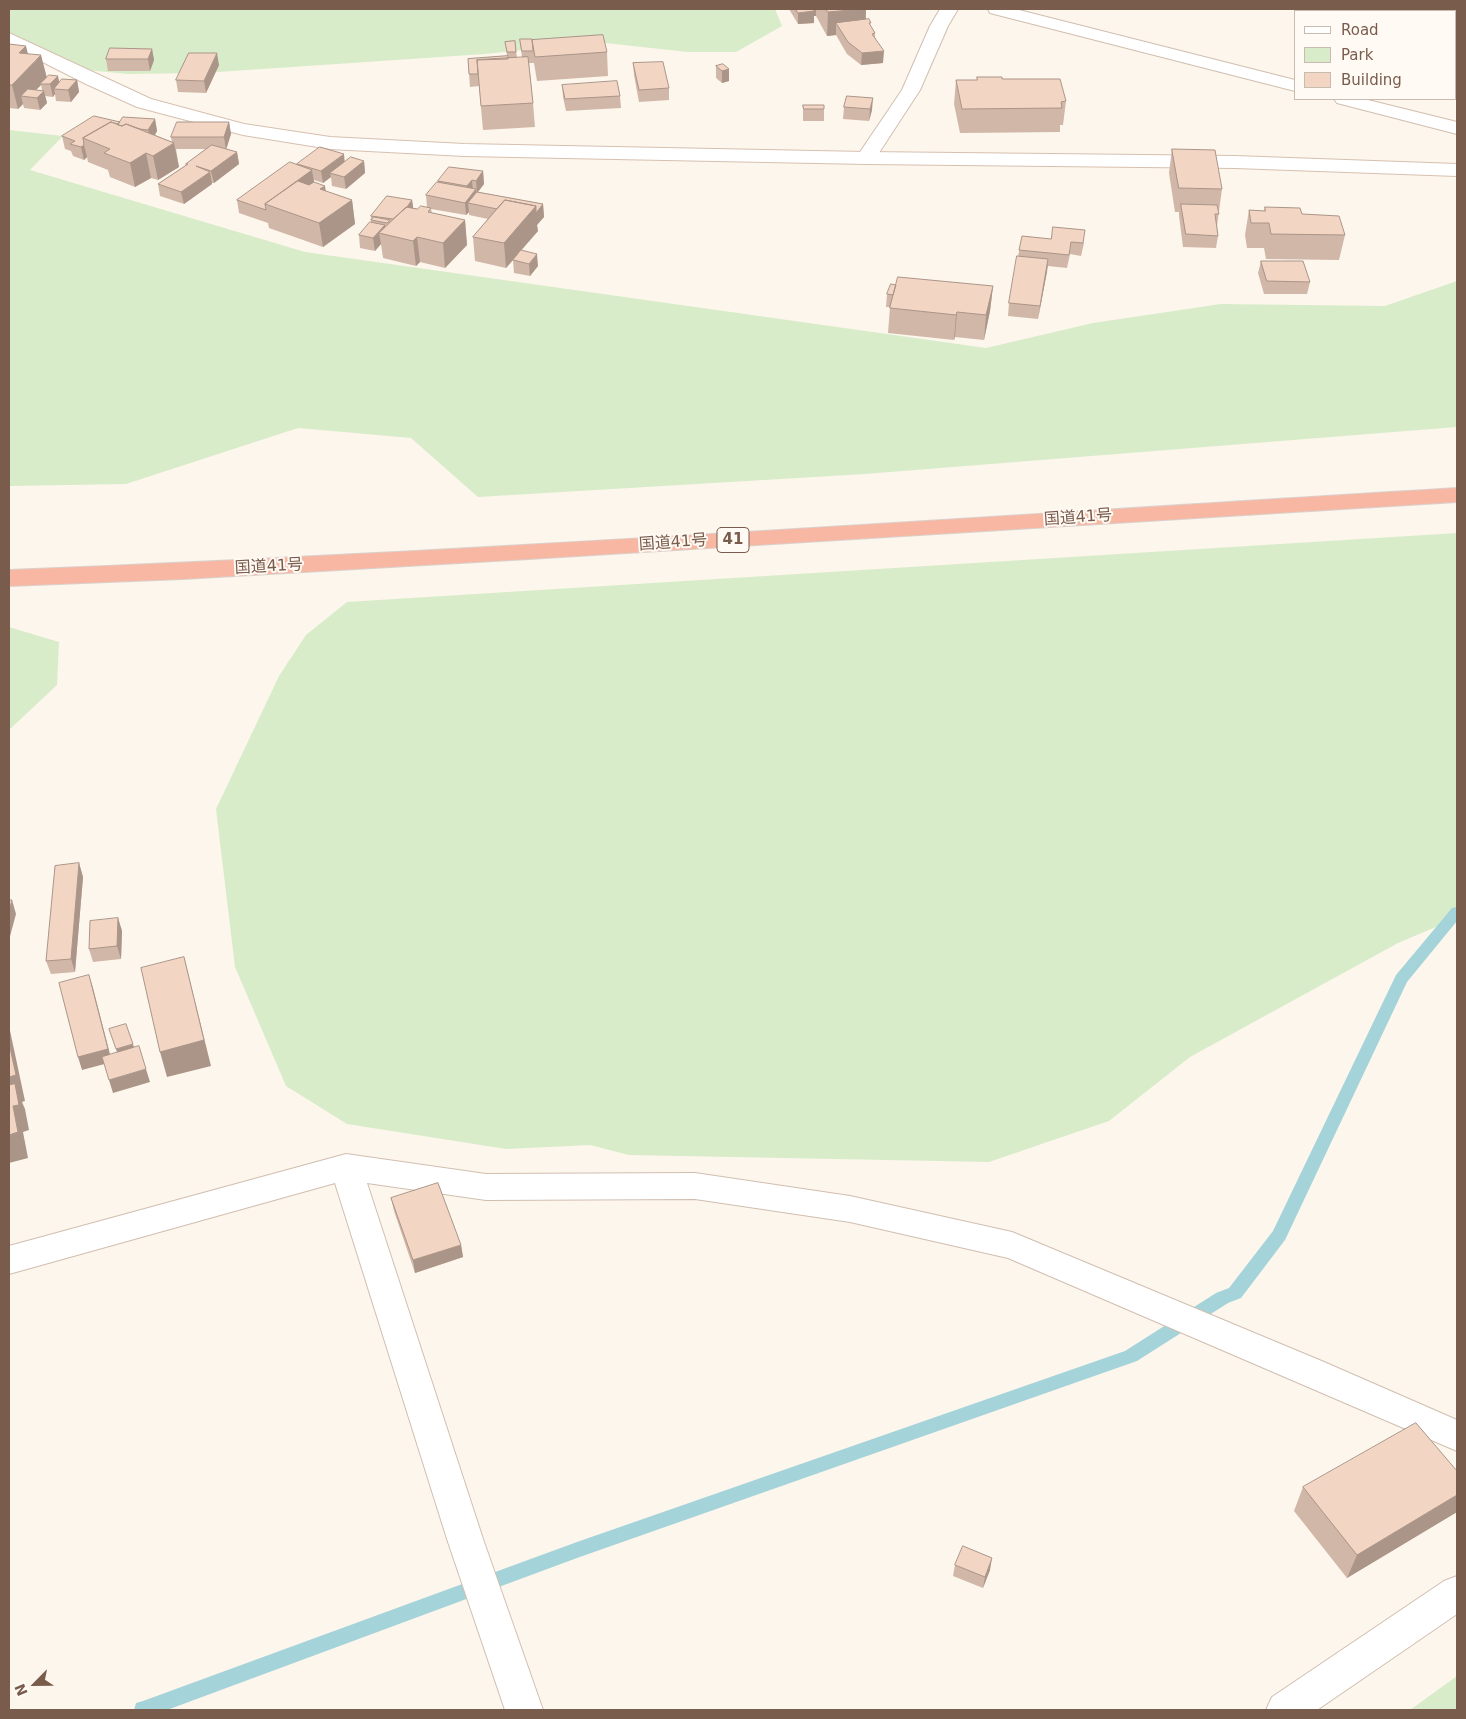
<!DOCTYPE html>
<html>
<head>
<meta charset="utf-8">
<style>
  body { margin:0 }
  #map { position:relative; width:1466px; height:1719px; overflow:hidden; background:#fdf6ec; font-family:"DejaVu Sans",sans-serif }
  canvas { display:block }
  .frame { position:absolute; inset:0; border:10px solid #7a5c4d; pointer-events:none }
  .legend { position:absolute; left:1294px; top:10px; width:162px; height:90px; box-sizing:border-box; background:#fffaf3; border:1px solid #cabbb1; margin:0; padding:6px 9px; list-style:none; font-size:15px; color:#7a5c4d }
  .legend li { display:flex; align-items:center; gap:10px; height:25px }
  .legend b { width:25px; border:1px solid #cabbb1 }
  .north { position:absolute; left:10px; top:1659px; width:50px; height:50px; -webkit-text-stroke:4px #fffaf3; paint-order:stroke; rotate:247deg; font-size:14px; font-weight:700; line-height:20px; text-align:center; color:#7a5c4d }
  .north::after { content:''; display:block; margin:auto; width:18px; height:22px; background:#7a5c4d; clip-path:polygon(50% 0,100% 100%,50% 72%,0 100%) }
</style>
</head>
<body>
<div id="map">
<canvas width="1466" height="1719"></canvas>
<div class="frame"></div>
<ul class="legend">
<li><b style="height:6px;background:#fff"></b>Road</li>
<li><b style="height:14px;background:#d8ecc9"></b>Park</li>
<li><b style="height:14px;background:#f3d5c3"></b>Building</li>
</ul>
<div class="north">N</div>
</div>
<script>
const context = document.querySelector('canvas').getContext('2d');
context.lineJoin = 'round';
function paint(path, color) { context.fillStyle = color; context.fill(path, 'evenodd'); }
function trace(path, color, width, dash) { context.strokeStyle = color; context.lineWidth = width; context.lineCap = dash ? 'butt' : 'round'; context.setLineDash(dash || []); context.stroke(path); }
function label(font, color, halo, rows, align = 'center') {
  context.font = font + ' "DejaVu Sans","Noto Sans JP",sans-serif'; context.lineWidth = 4; context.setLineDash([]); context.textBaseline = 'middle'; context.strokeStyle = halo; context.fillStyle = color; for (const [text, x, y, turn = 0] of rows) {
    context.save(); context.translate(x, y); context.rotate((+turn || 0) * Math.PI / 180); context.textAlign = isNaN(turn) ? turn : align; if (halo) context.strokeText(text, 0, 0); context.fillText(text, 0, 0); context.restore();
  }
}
paint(new Path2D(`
  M9,9H775L782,26L736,52H688L596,42L485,54L203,73L128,74L76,69L36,57L9,38Z
  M9,130L63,136L30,170L305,252L986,348L1093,323L1221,304L1385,306L1457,281V427L865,474L478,497L411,438L298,428L126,484L9,486Z
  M1457,533V918L1398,943L1190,1057L1109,1121L989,1162L629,1155L590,1145L506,1149L347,1124L286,1086L235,967L216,809L279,676L306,635L347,602Z
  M9,627L59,642L57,685L9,730Z
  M1457,1676V1710H1410Z`), '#d8ecc9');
paint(new Path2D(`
  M1457,907V921L1407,982L1285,1240L1241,1298L1228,1303L1137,1361L577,1558L167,1710H134L136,1703L143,1701L577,1542L1125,1351L1216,1293L1229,1288L1273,1231L1396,975L1452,908Z`), '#a5d3da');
const street = new Path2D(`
  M940,9H958L948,26L920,90L873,162L866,164L859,162L856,158L902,90L930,26Z
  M988,9H1015L1295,80V91L990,13Z
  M1334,99H1364L1457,122V134L1337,103Z
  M346,1154L486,1174L695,1173L850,1196L1012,1232L1324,1362L1457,1420V1451L1008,1258L850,1222L695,1199L486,1200L367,1183L483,1539L543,1710H505L447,1539L335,1183L9,1274V1246Z
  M1457,1576V1614L1317,1710H1266L1272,1697L1444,1581Z`);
const secondary = new Path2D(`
  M9,33L151,99L244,124L330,137L464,144L866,152L1235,156L1457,164V176L1235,168L866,164L464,156L330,149L243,135L137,107L86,84L9,45Z`);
const highway = new Path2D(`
  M1457,488V502L529,559L183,579L9,586V570C492,551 975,517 1457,488Z`);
trace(street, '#d1beb0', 2);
trace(secondary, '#d6c0b0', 2);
trace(highway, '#dad1cd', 2);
paint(street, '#fff');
paint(secondary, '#fff');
paint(highway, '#f7b7a3');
paint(new Path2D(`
  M789,9H866V20L875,33V37L883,63L861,65L847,54L836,35L827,36L816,16H814V23L798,24Z
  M520,39L533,40L607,52L608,76L537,81L534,63H529L533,103L535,127L483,130L479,86L470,87L468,59L507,56L505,42L515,41L517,58H522Z
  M9,44L28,54L46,77L58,76L59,82L77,80L79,92L71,102L56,101L55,94L53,97L45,96L47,103L40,110L24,108L23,104L18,109L9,108ZM41,85L42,90H36Z
  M152,49L154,60L150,71H108L106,59Z
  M633,63L669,88V100L639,102L634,75Z
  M723,64L729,81L722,83L716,78V66Z
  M219,65L206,93L178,92L176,80Z
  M977,77L1066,101L1063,125H1060V132L960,133L954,104L956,80H977Z
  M562,85L620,96L621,108L566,111L563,97Z
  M847,96L872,110L869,121L843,119L844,107Z
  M803,105L824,109V121H803Z
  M155,119L157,131L155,135L172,142L171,137L229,122L231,134L226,149L237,152L239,164L214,183H212V184L184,204L160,196L158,184L186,165V164L206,149H176L179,167L158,180L151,178L135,187L110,177L108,170L88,162L87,157L84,160L73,156L71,151L65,149L62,136L120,123Z
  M1172,149L1222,189L1217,226L1218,236L1216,248L1183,247L1179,216V212H1175L1169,173Z
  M364,161L365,173L346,189L332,186L331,177L323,183L314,180V182L326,191L352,200L355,224L323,247L269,228L268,223L239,213L237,200L297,165V164Z
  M483,171L484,184L478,192L543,204L544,217L537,225L538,231L521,250L538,266L530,276L514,273L513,260L506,268L475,261L473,237L488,219L469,215V212L466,215L431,209L432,213L465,220L467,245L445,268L420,262L416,266L383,258L381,244L375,251L360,248L359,235L371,223V216L412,200L413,208L417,209L427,207L426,195L438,183V181Z
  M1265,207L1302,214L1345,235L1339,260L1266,259L1264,248H1247L1245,235L1249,210L1264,211Z
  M1022,236L1084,243L1081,256L1070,254L1067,268L1048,266L1038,319L1008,316L1009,303Z
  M1261,261L1310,282L1307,294H1264L1258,273Z
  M896,285L993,286L990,311L984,340L955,337L954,340L888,333L890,307H886L887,294Z
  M79,863L83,877L75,972L51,974L46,961Z
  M118,918L122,931L121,959L93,962L89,949Z
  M391,1198L461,1245L463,1257L415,1273L394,1211Z
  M1457,1471V1512L1347,1578L1294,1511L1303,1487Z
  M955,1565L990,1570L983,1588L953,1576Z`), '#d1b7a8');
paint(new Path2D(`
  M811,9H816V16H814V23L798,24V13Z
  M862,9H866L865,31L836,23V35L827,36L828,12Z
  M26,46L31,66L41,55L47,78L40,84L41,85L29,97L21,96L23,104L18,109L12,85L19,53Z
  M152,49L154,60L150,71L148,59Z
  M884,51L883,63L861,65L862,53Z
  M217,53L219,65L206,93L204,81Z
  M729,69V81L722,83V71Z
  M58,76L60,88L54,89L55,94L53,97L50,84Z
  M77,80L79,92L71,102L68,90Z
  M44,91L47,103L40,110L37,98Z
  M873,98L872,110L869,121L870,109Z
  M155,119L157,131L151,142L148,130Z
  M229,122L231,134L226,150L224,137Z
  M174,143L179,167L158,180L153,156Z
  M84,145L87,157L84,160L81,147Z
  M237,152L239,164L214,183L211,171Z
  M146,153L151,178L135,187L130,163Z
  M344,154L345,166L330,173L331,177L323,183L321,171Z
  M364,161L365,173L346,189L344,177Z
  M312,170L314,182L293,197L281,192Z
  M483,171L484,184L477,193L476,181Z
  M210,172L212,184L184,204L181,192Z
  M472,180L473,192L476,189L477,202L468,203L469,212L466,215L465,203L468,198L467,186Z
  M325,186L329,210L320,189Z
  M352,200L355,224L323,247L319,223Z
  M412,200L414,213L396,220Z
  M543,204L544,217L537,225L538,231L506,268L504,243L536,206Z
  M465,220L467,245L445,268L443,243Z
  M385,225L386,235L379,233L381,244L375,251L373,238Z
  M417,237L420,262L416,266L413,241Z
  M537,254L538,266L530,276L529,264Z
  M1048,259L1047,272L1038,319L1040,306Z
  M993,286L990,311L984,340L986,315Z
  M957,312L955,337L954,340L956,315Z
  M79,863L83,877L75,972L71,959Z
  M12,900L16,914L9,940V911Z
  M118,918L122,931L121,959L117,946Z
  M184,957L211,1066L167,1077L160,1052Z
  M89,975L93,988L112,1062L82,1070L78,1057Z
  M9,1026L25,1101L22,1102L25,1109L29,1130L23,1132L28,1158L9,1163Z
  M133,1044L137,1057L120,1062L116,1049Z
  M146,1069L150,1082L113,1093L109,1080Z
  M461,1245L463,1257L415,1273L413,1260Z
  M1457,1495V1512L1347,1578L1357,1555Z
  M992,1558L990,1570L983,1588L985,1577Z`), '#aa9588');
const building = new Path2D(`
  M796,9H813L814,11L798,13Z
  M826,9H862L828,12Z
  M869,19L871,23H869L875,33L872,34L884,51L862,53L848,42L836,23Z
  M603,35L607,52L535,57L532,40Z
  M520,39H532L533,51H522Z
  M515,41L516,52H507L505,42Z
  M9,44L26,46L19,53L41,55L12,85H9Z
  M110,48L152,49L148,59H106Z
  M189,53H217L204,81L176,80Z
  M508,56V59L477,60L478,74H469L468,59Z
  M528,57L533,103L481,106L477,60Z
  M663,62L669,88L639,90L633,63Z
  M723,64L729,69L722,71L716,66Z
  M49,75L58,76L50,84H40Z
  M977,77H1002V79H1060L1066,101L1061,102L1062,108L962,109L956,80H977Z
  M62,79L77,80L68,90L54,89Z
  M617,81L620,96L565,99L562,85Z
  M28,89L44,91L37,98L21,96Z
  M847,96L873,98L870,109L844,107Z
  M803,105H824V109H804Z
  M94,116L120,122L117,124L111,122L83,138L84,145L81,147L70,144L75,141L62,136Z
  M123,117L155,119L148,130L140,129L126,124L122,126L118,125Z
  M111,122L122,126L126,124L174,143L153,156L146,153L130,163L104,153L110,149L83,138Z
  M177,122H229L224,137H171Z
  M212,145L237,152L211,171L196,166L210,172L181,192L158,184L188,164H186Z
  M320,147L344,154L321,171L297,164Z
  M1172,149L1215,150L1222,189L1179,188Z
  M351,157L364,161L344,177L330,173Z
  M290,162L312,170L265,204L266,210L237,200Z
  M449,167L483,171L476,181L472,180L467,186L438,181Z
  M298,181L309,185L314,182L325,186L320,189L352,200L319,223L265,204Z
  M437,182L476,189L465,203L426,195Z
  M477,192L543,204L536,213V206L505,200L497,209L468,203Z
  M387,196L412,200L407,207L393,219L371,216Z
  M505,200L536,206L504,243L473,237Z
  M1181,204L1217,205L1219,214H1215L1218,236L1186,234Z
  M421,206L431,208L428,212L465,220L443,243L417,237L413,241L379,233L406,207L417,209Z
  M1265,207L1300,208L1302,214L1339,216L1345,235L1271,234L1269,223H1251L1249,210L1265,211Z
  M374,217L390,220L387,223L371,220Z
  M370,222L385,225L373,238L359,235Z
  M1053,227L1085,230L1083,243L1071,242L1069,255L1019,250L1022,236L1051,239Z
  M521,250L537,254L529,264L513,260Z
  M1017,256L1048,259L1040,306L1009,303Z
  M1261,261H1303L1310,282L1267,281Z
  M898,277L993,286L986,315L957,312L956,315L890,308Z
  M891,284L896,285L893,295L887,294Z
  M79,863L71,959L46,961L55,866Z
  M9,900H12L9,911Z
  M118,918L117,946L89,949L90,921Z
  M184,957L204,1040L160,1052L141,968Z
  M89,975L108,1049L78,1057L59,983Z
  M126,1024L133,1044L116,1049L109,1029Z
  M9,1043L16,1075L9,1077Z
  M139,1046L146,1069L109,1080L102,1057Z
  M15,1084L19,1105L13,1106L18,1132L9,1135V1085Z
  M438,1183L461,1245L413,1260L391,1198Z
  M1416,1423L1457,1471V1495L1357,1555L1303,1487Z
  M963,1546L992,1558L985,1577L955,1565Z`);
paint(building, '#f3d5c3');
trace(building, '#aa9588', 1);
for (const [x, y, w] of [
  [733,540,32]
]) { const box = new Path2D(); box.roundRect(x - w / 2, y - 12.5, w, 25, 4); context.fillStyle = '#fffaf3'; context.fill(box); trace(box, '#7a5c4d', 1); }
label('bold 15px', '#7a5c4d', null, [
  ["41",733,540]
]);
label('16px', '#7a5c4d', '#fffaf3', [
  ["国道41号",1078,518,-4],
  ["国道41号",673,543,-4],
  ["国道41号",269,567,-3]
]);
</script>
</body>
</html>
